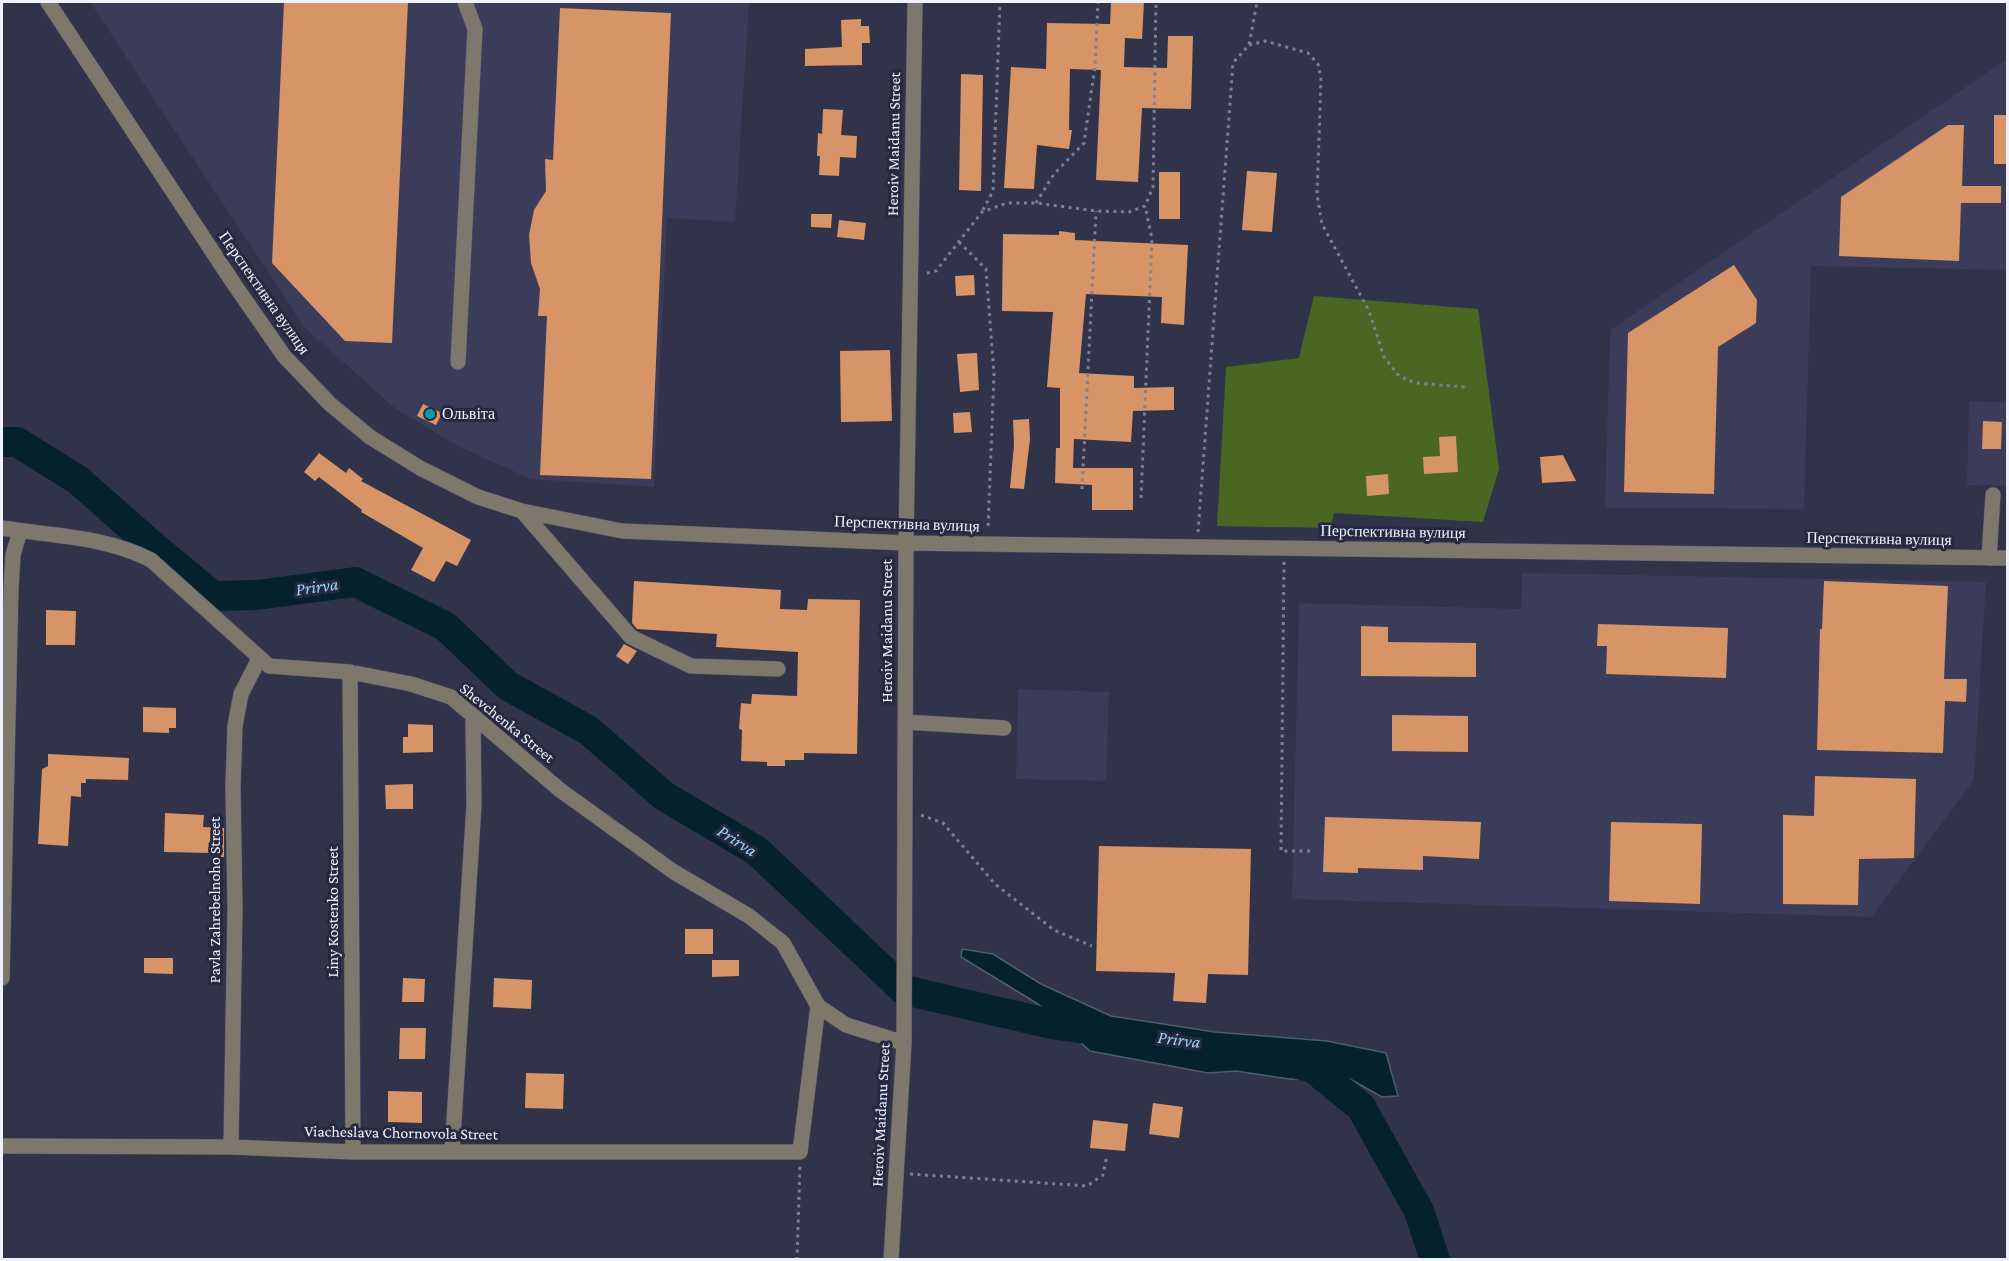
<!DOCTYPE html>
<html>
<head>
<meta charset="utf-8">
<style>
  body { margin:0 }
  #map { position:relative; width:2009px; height:1261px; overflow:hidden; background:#31334b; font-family:"Crimson Pro",serif }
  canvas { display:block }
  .frame { position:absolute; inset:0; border:3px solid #f0f1fe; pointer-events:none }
</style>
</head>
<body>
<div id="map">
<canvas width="2009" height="1261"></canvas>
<div class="frame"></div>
</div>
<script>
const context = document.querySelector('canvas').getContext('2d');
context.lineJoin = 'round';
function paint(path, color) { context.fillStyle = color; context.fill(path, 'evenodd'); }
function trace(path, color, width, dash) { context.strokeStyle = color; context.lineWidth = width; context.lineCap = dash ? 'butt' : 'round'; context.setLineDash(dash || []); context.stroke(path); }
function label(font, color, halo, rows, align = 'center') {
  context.font = font + ' "Crimson Pro",serif'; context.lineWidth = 6; context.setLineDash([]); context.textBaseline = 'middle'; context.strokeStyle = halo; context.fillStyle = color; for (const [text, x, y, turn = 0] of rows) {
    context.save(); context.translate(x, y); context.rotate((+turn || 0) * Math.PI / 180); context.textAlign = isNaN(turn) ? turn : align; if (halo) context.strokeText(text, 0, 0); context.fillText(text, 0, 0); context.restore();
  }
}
paint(new Path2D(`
  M90,2H749L735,222L667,218L654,487L531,479L460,447L396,409L305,328Z
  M2007,59V270L1811,266L1804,509L1605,508L1610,330Z
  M1969,401L2007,402V486L1967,485Z
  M1522,573L1986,582L1974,780L1872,917L1292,899L1299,603L1521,609Z
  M1018,689L1109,692L1106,781L1016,779Z`), '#3a3c5a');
paint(new Path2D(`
  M1314,296L1478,309L1499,469L1483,522L1334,513L1331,528L1217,526L1226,367L1299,358Z`), '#496723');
const water = new Path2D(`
  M962,949L993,954L1041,984L1111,1016L1215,1032L1327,1041L1386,1053L1398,1096L1382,1097L1350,1079H1289L1236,1071L1208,1073L1090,1051L1038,1004L961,957Z`);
paint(water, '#06212e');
trace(water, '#4c5f6c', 1.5);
trace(new Path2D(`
  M2,442H17L78,480L147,541L213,596L257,595L355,582L445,626L508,686L588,730L664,796L757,851L904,990L1056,1025L1102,1031
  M1291,1062L1313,1068L1361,1107L1419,1211L1435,1260`), '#06212e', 30);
paint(new Path2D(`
  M284,2H408L392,343L345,341L272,263Z
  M1111,2H1144L1142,39L1125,38L1124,67L1167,68L1168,36H1193L1191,109L1142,108L1138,182L1096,180L1101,70L1070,69L1069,130H1072L1069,149L1037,145L1034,189L1004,188L1011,67L1046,69L1047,23L1110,24Z
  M560,8L671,13L651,479L540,475L547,316H538L540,289L531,263L529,235L534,210L546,191L545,159L553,160Z
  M861,19V26H869L870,43H862V65L805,66V49L842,47L841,20Z
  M961,74L983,75L981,191L959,190Z
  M823,109L843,110L841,135L857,136L856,158L840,157L839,176L819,175L820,156H817L818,133L822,134Z
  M1994,115H2007V164H1994Z
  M1948,125H1964L1962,186H2001V203H1961L1959,261L1839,256L1841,197Z
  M1247,171L1277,173L1272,232L1242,230Z
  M1159,172H1180V219H1159Z
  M811,214H832L831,228L811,227Z
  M839,220L866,223L864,240L837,237Z
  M1059,231L1075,233V240L1188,245L1184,325L1161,323L1162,297L1086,294L1079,373L1134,376V388L1174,387V410L1133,411L1131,442L1074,439L1073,468H1133V510H1092V485L1055,483L1056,448H1060V388L1047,387L1053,312L1002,311L1003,234L1059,235Z
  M1734,265L1757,300L1756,323L1718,347L1714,494L1624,492L1628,333Z
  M974,275L975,295L956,296L955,276Z
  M890,350L892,421L841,422L840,351Z
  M977,353L979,390L960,392L957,354Z
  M423,404L442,413L436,425L417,416Z
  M970,412L972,432L954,433L953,413Z
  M1029,419L1030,439L1024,489L1010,488L1014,445L1013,420Z
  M1983,421L2002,422L2001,449H1982Z
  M1456,436L1458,472L1424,474L1423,457L1440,456L1439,437Z
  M319,453L346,473L349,468L363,479L361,481L471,540L457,566L446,561L434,582L411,570L423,548L361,512L362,510L319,477L315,481L304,472Z
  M1563,455L1576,481L1542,483L1540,457Z
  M1388,474L1389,494L1367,496L1366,476Z
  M634,581L781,590L780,609L807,610L808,599L860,600L857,754L804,753V760H785V766H767V762L741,761L742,730L739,729L741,703L751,704L752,694L797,696L798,652L716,647L717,634L637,629L632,623Z
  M1824,581L1948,586L1944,679H1967L1966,702L1945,701L1943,753L1817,750L1820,629H1822Z
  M46,610L76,611L75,645H46Z
  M1598,624L1728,628L1726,678L1606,674L1607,646H1597Z
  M1361,626L1388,627V642L1476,643V677L1361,676Z
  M624,644L637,651L628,664L616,656Z
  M143,707L176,708V728H169V733L143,732Z
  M1392,715L1468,716V752L1392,751Z
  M408,724L433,725V752L403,753V737H408Z
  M48,754L129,758L128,780L86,779V783H81V797L71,796L68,846L38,844L42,769L48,766Z
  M1815,776L1916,779L1914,858L1859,859L1858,905L1783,904V815L1814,816Z
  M413,784V809H386L385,785Z
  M165,813L204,815L203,827L224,828V857H212V853L164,852Z
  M1325,817L1481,822L1479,859L1423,856V870L1358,868V873L1323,872Z
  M1611,822L1702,824L1700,904L1609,901Z
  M1099,846L1251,849L1248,975L1208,974L1206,1003L1173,1001L1175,973L1096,971Z
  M685,929H713V954H685Z
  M144,958H173V974L144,973Z
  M712,960H739V976L712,977Z
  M403,978L425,979L424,1002H402Z
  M494,978L532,980L531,1009L493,1007Z
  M400,1028H426L425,1059H399Z
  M526,1073L564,1074L563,1109L525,1108Z
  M388,1091L422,1092V1123L388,1122Z
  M1153,1103L1183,1107L1179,1138L1149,1134Z
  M1093,1120L1128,1124L1125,1151L1090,1148Z`), '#d79466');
const minor = new Path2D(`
  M48,2L234,284L284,356L330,404L370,437L420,468L478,497L522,511L622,531L906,543L2008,558
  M458,362L475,29L465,2
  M522,511L631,637L691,666L778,669
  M2,528C53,536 104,536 151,560L269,666L350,672L411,684L451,697L560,790L674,872L749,916L783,943L818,1006L846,1025L904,1043
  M1989,558L1993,495
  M350,672L353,1152
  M905,722L1004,728
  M2,978L11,589L13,555L20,531
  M2,1146L231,1147L353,1152H800L818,1006
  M231,1147L235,909L233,786L235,726L241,694L259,659
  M452,1152L474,805L473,715
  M891,1260L904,1043L906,543L915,2`);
trace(minor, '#505168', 16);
trace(new Path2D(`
  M1249,45L1265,41L1308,53L1318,64L1321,80L1317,195L1322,224L1369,311L1384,357L1399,376L1416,383L1465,387
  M1036,203L1054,174L1084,143L1095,66L1098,2
  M983,210L993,191L1000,2
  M959,242L986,269L994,374L988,528
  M927,273L936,271L982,212L1007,203H1036L1096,211L1129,212L1145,206L1153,187L1156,2
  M1082,489L1096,211
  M1141,498L1152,239L1145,206
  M1198,532L1233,63L1249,45L1257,2
  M1284,562L1281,851H1313
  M921,815L943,823L995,884L1054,930L1092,946
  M910,1174L1087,1186L1103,1175L1107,1155
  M797,1260L800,1165`), '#7d7f93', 3, [3, 4.5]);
trace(minor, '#7e776c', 15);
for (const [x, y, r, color] of [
  [430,414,6,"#0f9aa8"]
]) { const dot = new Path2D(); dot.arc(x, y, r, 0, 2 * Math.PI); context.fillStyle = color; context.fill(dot); trace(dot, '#272940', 2); }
label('16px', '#f0f1fe', '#272940', [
  ["Heroiv Maidanu Street",894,144,-89],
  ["Перспективна вулиця",264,293,55],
  ["Перспективна вулиця",907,524,2],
  ["Перспективна вулиця",1393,532,1],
  ["Перспективна вулиця",1879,539,1],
  ["Heroiv Maidanu Street",887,631,-90],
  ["Shevchenka Street",507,723,39],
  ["Pavla Zahrebelnoho Street",215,900,-90],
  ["Liny Kostenko Street",333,912,-90],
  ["Heroiv Maidanu Street",881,1115,-87],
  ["Viacheslava Chornovola Street",401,1133,1]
]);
label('16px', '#f0f1fe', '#272940', [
  ["Ольвіта",442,414]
], 'left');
label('italic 18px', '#9ad8fa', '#272940', [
  ["Prirva",317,587,-8],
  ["Prirva",737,841,33],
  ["Prirva",1179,1040,7]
]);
</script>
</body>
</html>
